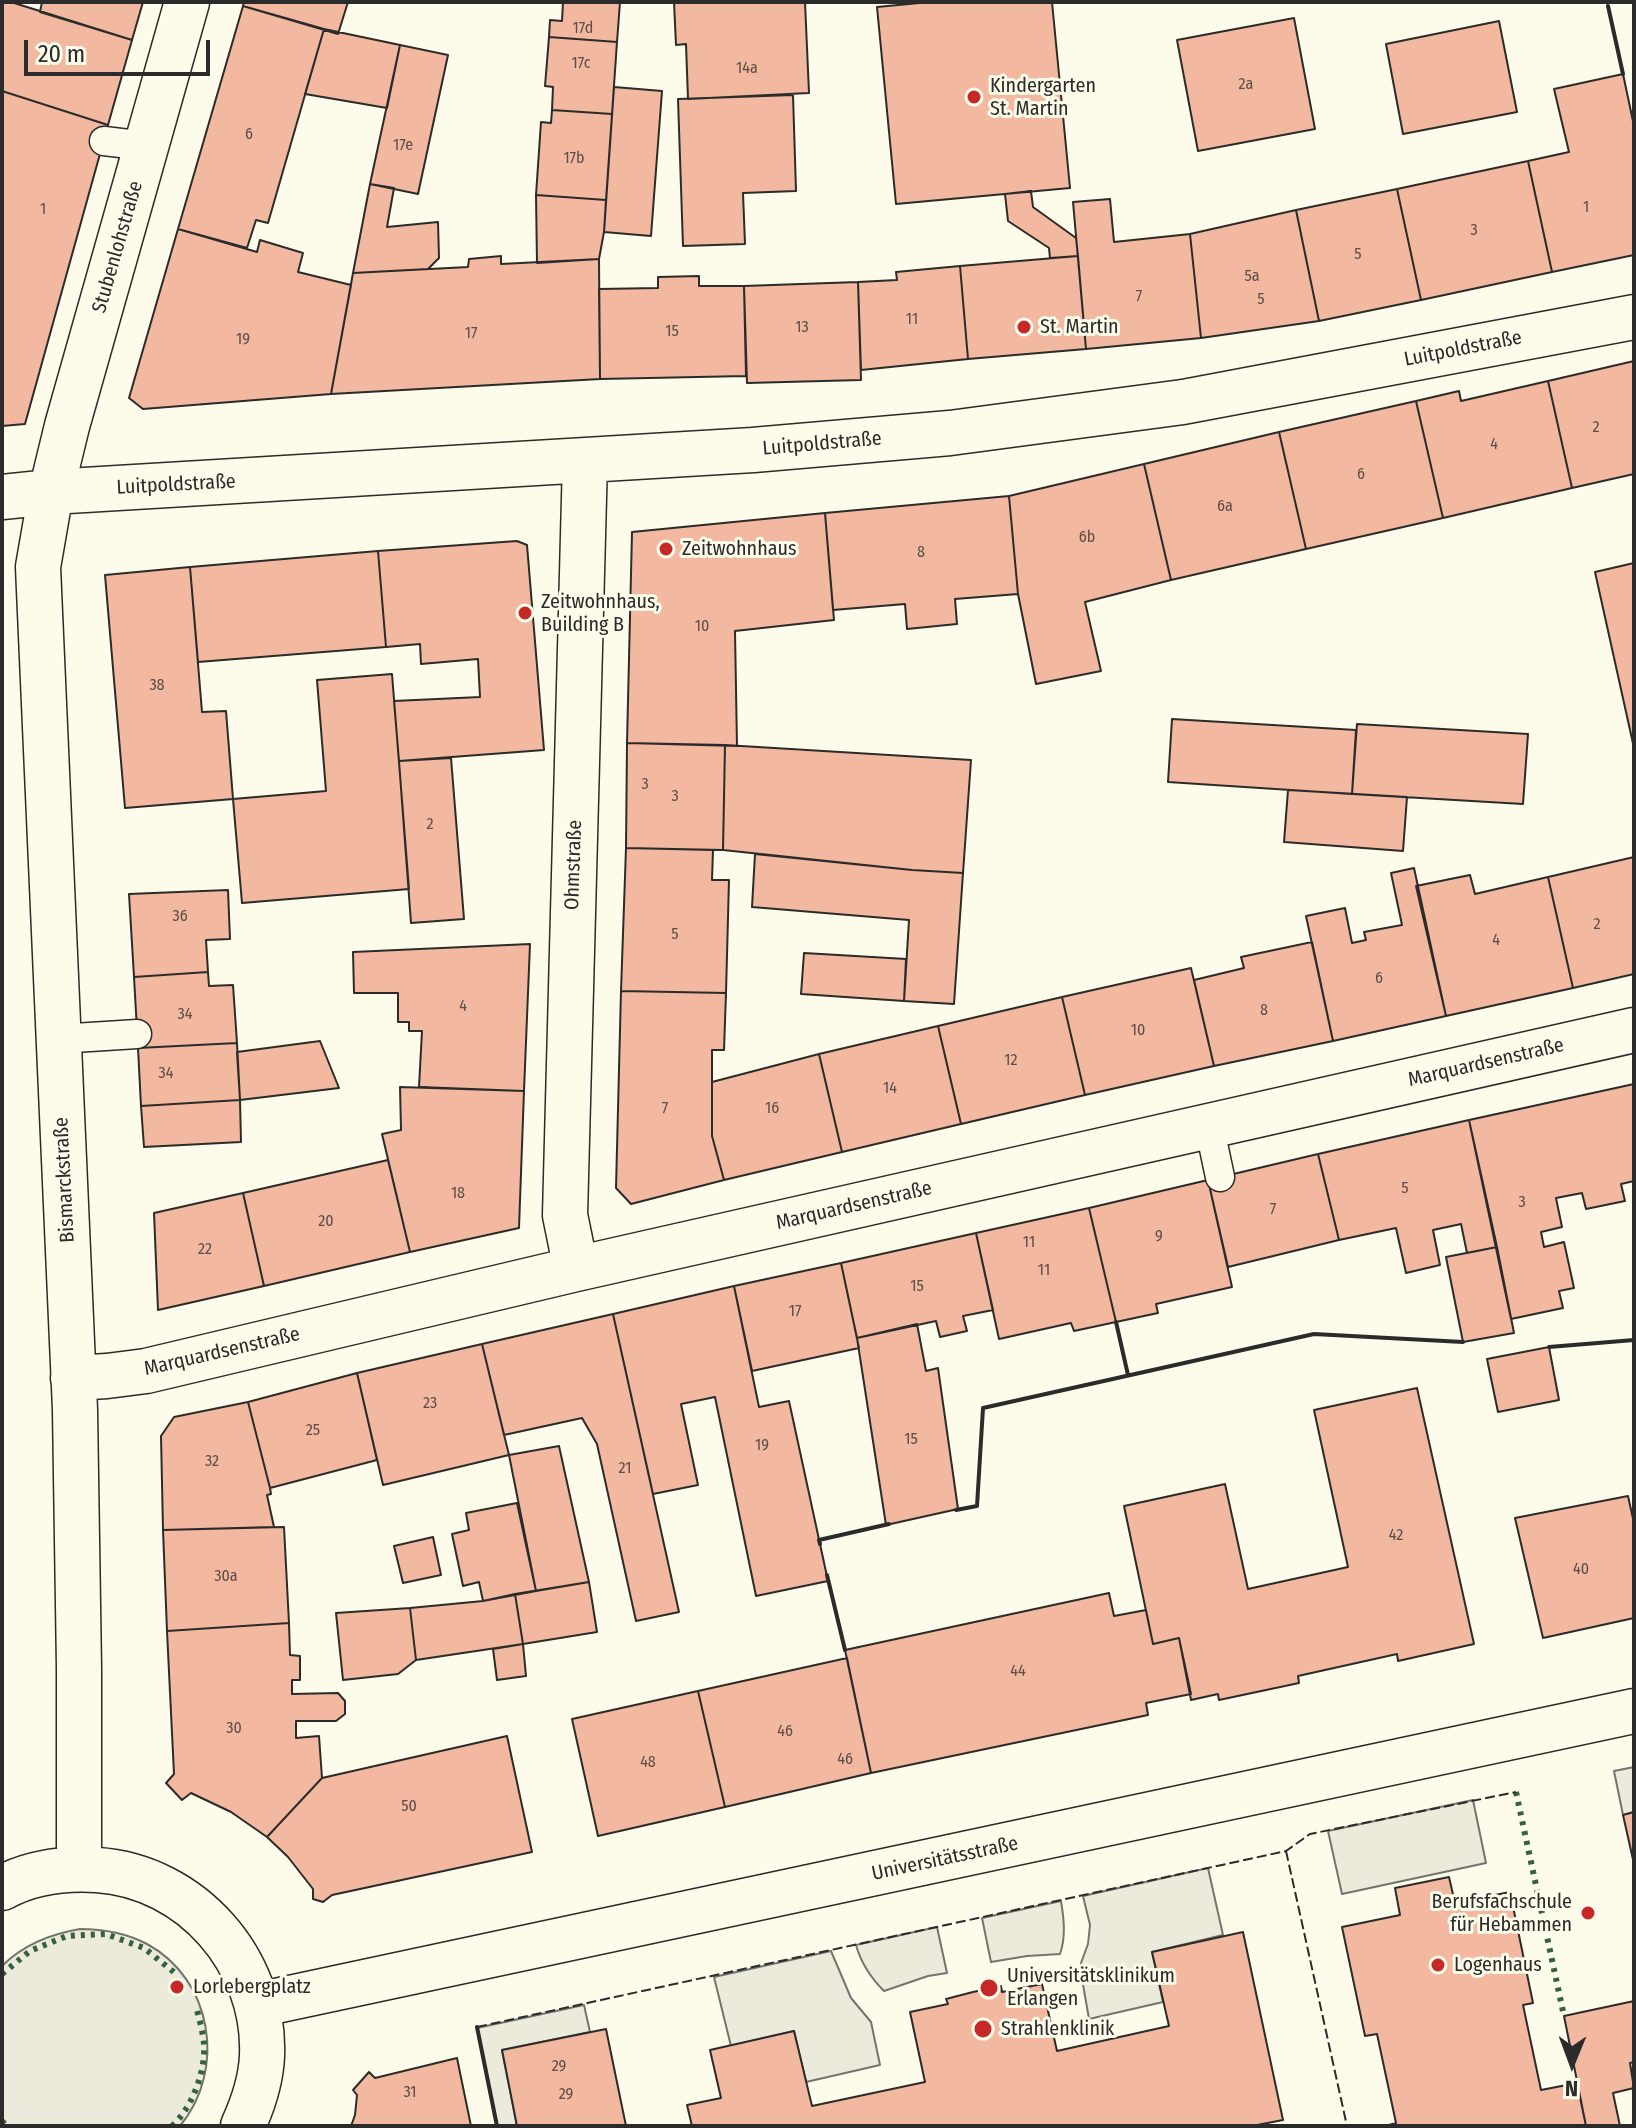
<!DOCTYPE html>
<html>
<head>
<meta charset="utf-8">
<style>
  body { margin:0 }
  #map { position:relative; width:1636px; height:2128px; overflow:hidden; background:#fdfbea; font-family:"Fira Sans Condensed",sans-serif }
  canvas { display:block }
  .frame { position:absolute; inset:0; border:4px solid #2b2b2b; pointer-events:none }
  .north { position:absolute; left:1532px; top:2024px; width:80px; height:80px; -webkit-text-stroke:6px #fdfbea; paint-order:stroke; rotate:181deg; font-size:22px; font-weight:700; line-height:32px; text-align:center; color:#2b2b2b }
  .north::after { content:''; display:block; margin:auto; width:28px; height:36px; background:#2b2b2b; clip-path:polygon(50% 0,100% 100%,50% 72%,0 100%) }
  .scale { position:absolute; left:24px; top:40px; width:186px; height:36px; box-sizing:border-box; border:4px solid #2b2b2b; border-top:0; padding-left:10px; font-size:24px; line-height:28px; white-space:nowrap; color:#2b2b2b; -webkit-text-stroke:6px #fdfbea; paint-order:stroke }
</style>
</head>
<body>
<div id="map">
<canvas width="1636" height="2128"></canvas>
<div class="frame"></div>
<div class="north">N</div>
<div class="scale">20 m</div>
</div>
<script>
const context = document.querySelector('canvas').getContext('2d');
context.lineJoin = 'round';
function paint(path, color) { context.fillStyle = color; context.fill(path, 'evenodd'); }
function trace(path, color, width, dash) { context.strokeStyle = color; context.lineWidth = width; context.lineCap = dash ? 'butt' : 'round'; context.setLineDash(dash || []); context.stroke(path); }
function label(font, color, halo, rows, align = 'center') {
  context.font = font + ' "Fira Sans Condensed",sans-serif'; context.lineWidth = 6; context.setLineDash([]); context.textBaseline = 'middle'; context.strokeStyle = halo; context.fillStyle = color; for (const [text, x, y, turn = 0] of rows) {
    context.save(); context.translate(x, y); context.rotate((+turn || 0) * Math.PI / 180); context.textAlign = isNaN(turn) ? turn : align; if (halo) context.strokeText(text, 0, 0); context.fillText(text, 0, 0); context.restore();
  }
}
const green = new Path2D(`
  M1634,1767V1812L1623,1815L1614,1771Z
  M1473,1800L1486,1863L1342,1894L1328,1831Z
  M1208,1868L1223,1935L1152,1952L1163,2002L1089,2019L1081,1973V1963L1088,1944L1090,1925L1083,1896Z
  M1061,1901C1064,1919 1066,1937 1060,1954L1027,1956L991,1962L982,1918Z
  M937,1927L947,1973L928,1976L884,1991C871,1978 861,1963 856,1945Z
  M80,1929C103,1929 126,1933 147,1944C212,1979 227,2069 180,2126H2V1966C24,1944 50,1934 80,1929Z
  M831,1951L851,1998L871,2022L880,2065L806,2082L794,2031L731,2046L714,1977Z
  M584,2005L590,2032L502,2050L517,2126H497L477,2028Z`);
paint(green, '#ecebdb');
trace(green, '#74746e', 2);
const building = new Path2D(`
  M2,2H11L132,40L108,125L2,91Z
  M42,2H143L132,40L40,12Z
  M244,2H348L338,34L243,6Z
  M563,2H620L617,42L549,37L550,20L562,21Z
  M674,2H805L809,93L688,99L686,44L676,45Z
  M930,2H1052L1070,188L896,204L877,7Z
  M243,6L324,29L268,223L256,220L247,248L178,229Z
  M1294,18L1315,129L1198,151L1177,40Z
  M1499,21L1517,112L1403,134L1386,44Z
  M324,29L400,45L387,108L305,94Z
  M549,37L617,42L612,114L552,110L553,87L545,86Z
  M400,45L448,55L418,194L370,184Z
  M1623,74L1634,126V255L1552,272L1528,161L1569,152L1554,89Z
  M614,87L662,91L651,236L604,232Z
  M2,91L108,125L25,424L2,426Z
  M793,95L796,191L743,193L745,244L683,246L678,99Z
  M552,110L612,114L606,200L536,195L541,122L551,123Z
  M1528,161L1552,272L1421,300L1397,189Z
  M370,184L394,188L387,227L438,222L439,258L428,269L353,273Z
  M1397,189L1421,300L1319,321L1296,210Z
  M1031,191L1033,207L1076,238L1078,256L1050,258L1049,248L1008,221L1005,194Z
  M536,195L606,200L604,232L599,259L537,263Z
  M1110,199L1114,242L1190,234L1201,338L1086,349L1073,202Z
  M1296,210L1319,321L1201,338L1190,234Z
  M178,229L257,252L260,240L303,253L298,272L351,285L331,394L143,409L129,398Z
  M501,256V264L599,259L600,379L331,394L353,273L468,267L469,259Z
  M1078,256L1086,349L968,359L960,266Z
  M960,266L968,359L861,370L858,282L897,280L896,272Z
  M699,276V286H744L746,376L600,379L599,289L658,288V277Z
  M858,282L861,380L747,383L744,286Z
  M1634,361V474L1572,488L1548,381Z
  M1548,381L1572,488L1443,518L1416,401L1459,391L1461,401Z
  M1416,401L1443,518L1306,549L1279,432Z
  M1279,432L1306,549L1171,580L1144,464Z
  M1144,464L1171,580L1085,602L1101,671L1036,684L1018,594L1009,496Z
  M1009,496L1018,594L955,599L957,624L907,629L905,604L833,610L825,513Z
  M825,513L834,620L735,631L737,746L627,743L632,532Z
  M517,541L527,545L544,750L399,761L394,701L480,697L478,659L421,664L420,644L386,647L378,551Z
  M378,551L386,647L198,662L190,567Z
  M1634,563V748L1595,572Z
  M190,567L202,712L226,711L233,799L125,808L105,575Z
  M392,674L409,889L242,903L233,799L326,791L317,680Z
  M1172,719L1356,730L1352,794L1168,782Z
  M1357,724L1528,734L1523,804L1352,794Z
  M627,743L725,745L723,850L626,848Z
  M725,745L971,760L963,873L912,870L723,850Z
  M451,758L464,919L411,923L399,761Z
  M1288,790L1407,797L1403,851L1284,842Z
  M626,848L713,850L712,880H729L726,993L621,991Z
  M755,854L912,870L963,873L954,1004L904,1001L909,920L752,907Z
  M1634,857V974L1573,988L1548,877Z
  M1414,868L1446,1016L1333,1041L1306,916L1345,908L1352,943L1366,940L1364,932L1402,925L1391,873Z
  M1470,875L1475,894L1548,877L1573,988L1446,1016L1416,886Z
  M228,890L230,939L206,940L208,972L134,977L129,894Z
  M1312,942L1333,1041L1214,1066L1194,980L1244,968L1241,957Z
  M530,944L524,1091L419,1087L422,1031H409V1022H398V993H354L353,952Z
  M804,953L906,959L904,1001L801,994Z
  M1191,968L1214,1066L1085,1095L1062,997Z
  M208,972L209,986L233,985L237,1043L138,1048L134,977Z
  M621,991L726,993L724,1050H712V1136L724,1180L631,1204L616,1188Z
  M1062,997L1085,1095L961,1124L938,1026Z
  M938,1026L961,1124L842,1152L819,1054Z
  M320,1041L339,1088L240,1100L237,1052Z
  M237,1043L240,1100L141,1106L138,1048Z
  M819,1054L842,1152L724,1180L712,1136V1082Z
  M1634,1084V1181L1621,1184L1625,1201L1586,1209L1582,1193L1556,1198L1562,1227L1541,1232L1544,1247L1564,1242L1574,1288L1559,1291L1563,1308L1511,1319L1469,1120Z
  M400,1087L524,1091L519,1228L410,1252L382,1134L401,1130Z
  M240,1100L241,1142L144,1147L141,1106Z
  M1469,1120L1497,1247L1467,1253L1461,1224L1433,1230L1440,1265L1406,1273L1396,1228L1339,1240L1318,1154Z
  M1318,1154L1339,1240L1228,1267L1208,1180Z
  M388,1160L410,1252L264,1286L243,1193Z
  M1208,1180L1232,1287L1156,1304L1158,1313L1116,1322L1089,1208Z
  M243,1193L264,1286L158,1310L154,1213Z
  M1089,1208L1116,1322L1074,1331L1071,1323L999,1339L976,1233Z
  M976,1233L993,1310L963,1316L967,1331L940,1337L936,1321L857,1338L841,1263Z
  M1497,1247L1514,1333L1463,1342L1446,1257Z
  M841,1263L859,1348L752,1371L734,1286Z
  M734,1286L759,1407L789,1401L828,1581L756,1596L715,1397L681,1404L698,1485L653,1494L613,1314Z
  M613,1314L679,1612L636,1621L597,1444L582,1418L504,1435L482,1344Z
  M917,1324L926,1371L938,1368L958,1509L886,1525L857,1338Z
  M482,1344L509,1455L383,1485L357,1373Z
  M1549,1347L1559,1400L1498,1412L1487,1359Z
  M357,1373L377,1460L270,1488L248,1402Z
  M1417,1388L1474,1644L1398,1661L1397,1654L1298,1676L1299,1683L1219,1700L1218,1694L1191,1700L1179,1638L1153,1644L1124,1506L1225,1484L1248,1589L1348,1567L1314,1410Z
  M248,1402L270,1488L271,1494L267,1495L274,1527L163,1530L161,1436L174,1417Z
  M559,1446L589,1582L536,1591L509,1455Z
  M1628,1496L1634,1523V1618L1543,1638L1515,1518Z
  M517,1503L536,1591L483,1601L479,1582L463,1586L452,1534L469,1530L466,1513Z
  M284,1527L289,1623L167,1631L163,1530Z
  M433,1537L441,1575L403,1583L394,1546Z
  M589,1582L597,1632L523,1644L515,1594Z
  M1109,1593L1114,1616L1146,1610L1153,1644L1179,1638L1191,1694L1146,1703L1148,1715L871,1773L845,1650Z
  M515,1594L523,1644L416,1660L410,1608L483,1601Z
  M410,1608L416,1660L398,1674L343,1680L336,1613Z
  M289,1623L290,1655L300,1656V1680H292V1694L338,1693L345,1701V1714L336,1721H296V1738L319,1736L322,1778L267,1837L231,1812L191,1793L182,1800L166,1783L174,1774L167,1631Z
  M523,1644L526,1676L497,1680L493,1649Z
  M847,1658L871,1773L725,1807L698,1691Z
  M698,1691L725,1807L598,1836L572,1719Z
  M507,1736L532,1852L332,1895L323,1902L313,1899V1889L288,1857L267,1837L322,1778Z
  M1634,1812V1864L1623,1815Z
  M1449,1877L1455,1903L1510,1892L1533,2003L1523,2005L1541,2090L1577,2083L1586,2126H1385L1396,2123L1377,2034L1365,2036L1342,1927L1400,1915L1395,1888Z
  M1243,1932L1283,2120L1252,2126H692L687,2105L721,2098L710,2050L794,2031L812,2106L925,2082L910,2012L948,2004L946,1999L973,1992L1001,1986L1002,1992L1042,1984L1057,2051L1169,2026L1152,1952Z
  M1634,2001V2062L1630,2063L1634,2088L1613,2093L1620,2126H1586L1564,2016Z
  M606,2029L626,2126H517L502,2050Z
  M457,2058L471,2126H351L355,2115L357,2095L353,2090L369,2072L375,2078Z`);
paint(building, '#f2b8a0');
trace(building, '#2b2b2b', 2);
const service = new Path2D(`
  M104,141L146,146
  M58,1039L137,1034
  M1209,1125L1220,1177`);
const minor = new Path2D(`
  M2,497L51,492L753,450L950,433L1183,402L1634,317
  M576,1269L565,1215L585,460
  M73,1378L107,1376L146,1371L576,1269L1634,1030
  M79,1869V1669L75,1410L38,567L51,492L67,426L187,2
  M2,1888C31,1872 64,1868 97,1870C191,1876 266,1961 262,2056C261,2080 253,2104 243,2126
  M257,2005L1634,1711`);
trace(service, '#2b2b2b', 31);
trace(minor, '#2b2b2b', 47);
trace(service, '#fdfbea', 28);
trace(minor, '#fdfbea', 44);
trace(new Path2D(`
  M1516,1792L1564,2016
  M2,1974L30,1951L67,1936L106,1934L144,1948L175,1973
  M2,2121L7,2126
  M172,2126C192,2108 206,2071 204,2044C203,2032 199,2018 196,2006`), '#34623c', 6, [4, 6]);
trace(new Path2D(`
  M1286,1851L1347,2126
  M477,2027L1286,1851L1310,1834L1516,1792`), '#2b2b2b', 2, [10, 4]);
trace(new Path2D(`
  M1608,6L1623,74
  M1116,1322L1128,1375
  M1549,1347L1634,1340
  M956,1510L977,1506L983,1408L1314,1334L1463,1342
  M820,1544L819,1540L889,1524
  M827,1575L845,1650
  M477,2027L497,2126`), '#2b2b2b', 4);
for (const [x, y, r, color] of [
  [974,97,8,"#c62828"],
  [1024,327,8,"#c62828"],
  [666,549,8,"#c62828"],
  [525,613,8,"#c62828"],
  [1588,1913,8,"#c62828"],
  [1438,1965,8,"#c62828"],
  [177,1987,8,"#c62828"],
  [989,1988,10,"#c62828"],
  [983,2029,10,"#c62828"]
]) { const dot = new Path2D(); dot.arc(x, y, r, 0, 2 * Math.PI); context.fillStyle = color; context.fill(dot); trace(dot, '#fdfbea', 3); }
label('16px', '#5d4e48', null, [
  ["17d",583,29],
  ["17c",581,64],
  ["14a",747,69],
  ["2a",1246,85],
  ["6",249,135],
  ["17e",403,146],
  ["17b",574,159],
  ["1",1586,208],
  ["1",43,210],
  ["3",1474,231],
  ["5",1358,255],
  ["5a",1252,277],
  ["7",1139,297],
  ["5",1261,300],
  ["11",912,320],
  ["13",802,328],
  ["15",672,332],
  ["17",471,334],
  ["19",243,340],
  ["2",1596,428],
  ["4",1494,445],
  ["6",1361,475],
  ["6a",1225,507],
  ["6b",1087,538],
  ["8",921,553],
  ["10",702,627],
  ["38",157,686],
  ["3",645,785],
  ["3",675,797],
  ["2",430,825],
  ["36",180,917],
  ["2",1597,925],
  ["5",675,935],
  ["4",1496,941],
  ["6",1379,979],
  ["4",463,1007],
  ["8",1264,1011],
  ["34",185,1015],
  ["10",1138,1031],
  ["12",1011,1061],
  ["34",166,1074],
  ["14",890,1089],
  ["7",665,1109],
  ["16",772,1109],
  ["5",1405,1189],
  ["18",458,1194],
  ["3",1522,1203],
  ["7",1273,1210],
  ["20",326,1222],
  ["9",1159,1237],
  ["11",1029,1243],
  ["22",205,1250],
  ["11",1044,1271],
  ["15",917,1287],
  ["17",795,1312],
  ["23",430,1404],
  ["25",313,1431],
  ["15",911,1440],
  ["19",762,1446],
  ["32",212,1462],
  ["21",625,1469],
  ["42",1396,1536],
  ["40",1581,1570],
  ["30a",226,1577],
  ["44",1018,1672],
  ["30",234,1729],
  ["46",785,1732],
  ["46",845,1760],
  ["48",648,1763],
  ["50",409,1807],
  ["29",559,2067],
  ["31",410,2093],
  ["29",566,2095]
]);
label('20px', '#2b2b2b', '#fdfbea', [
  ["Kindergarten",990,86],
  ["St. Martin",990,109],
  ["St. Martin",1040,327],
  ["Zeitwohnhaus",682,549],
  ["Zeitwohnhaus,",541,602],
  ["Building B",541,625],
  ["Berufsfachschule",1572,1902,"right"],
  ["für Hebammen",1572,1925,"right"],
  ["Logenhaus",1454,1965],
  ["Universitätsklinikum",1007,1976],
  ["Erlangen",1007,1999],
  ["Lorlebergplatz",193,1987],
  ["Strahlenklinik",1001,2029]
], 'left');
label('20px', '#2b2b2b', '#fdfbea', [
  ["Stubenlohstraße",118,247,-74],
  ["Luitpoldstraße",1463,349,-11],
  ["Luitpoldstraße",822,444,-5],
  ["Luitpoldstraße",176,485,-3],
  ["Ohmstraße",574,865,-88],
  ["Marquardsenstraße",1486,1063,-13],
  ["Bismarckstraße",65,1180,-93],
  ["Marquardsenstraße",854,1206,-13],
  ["Marquardsenstraße",222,1352,-13],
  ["Universitätsstraße",945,1859,-12]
]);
</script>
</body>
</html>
